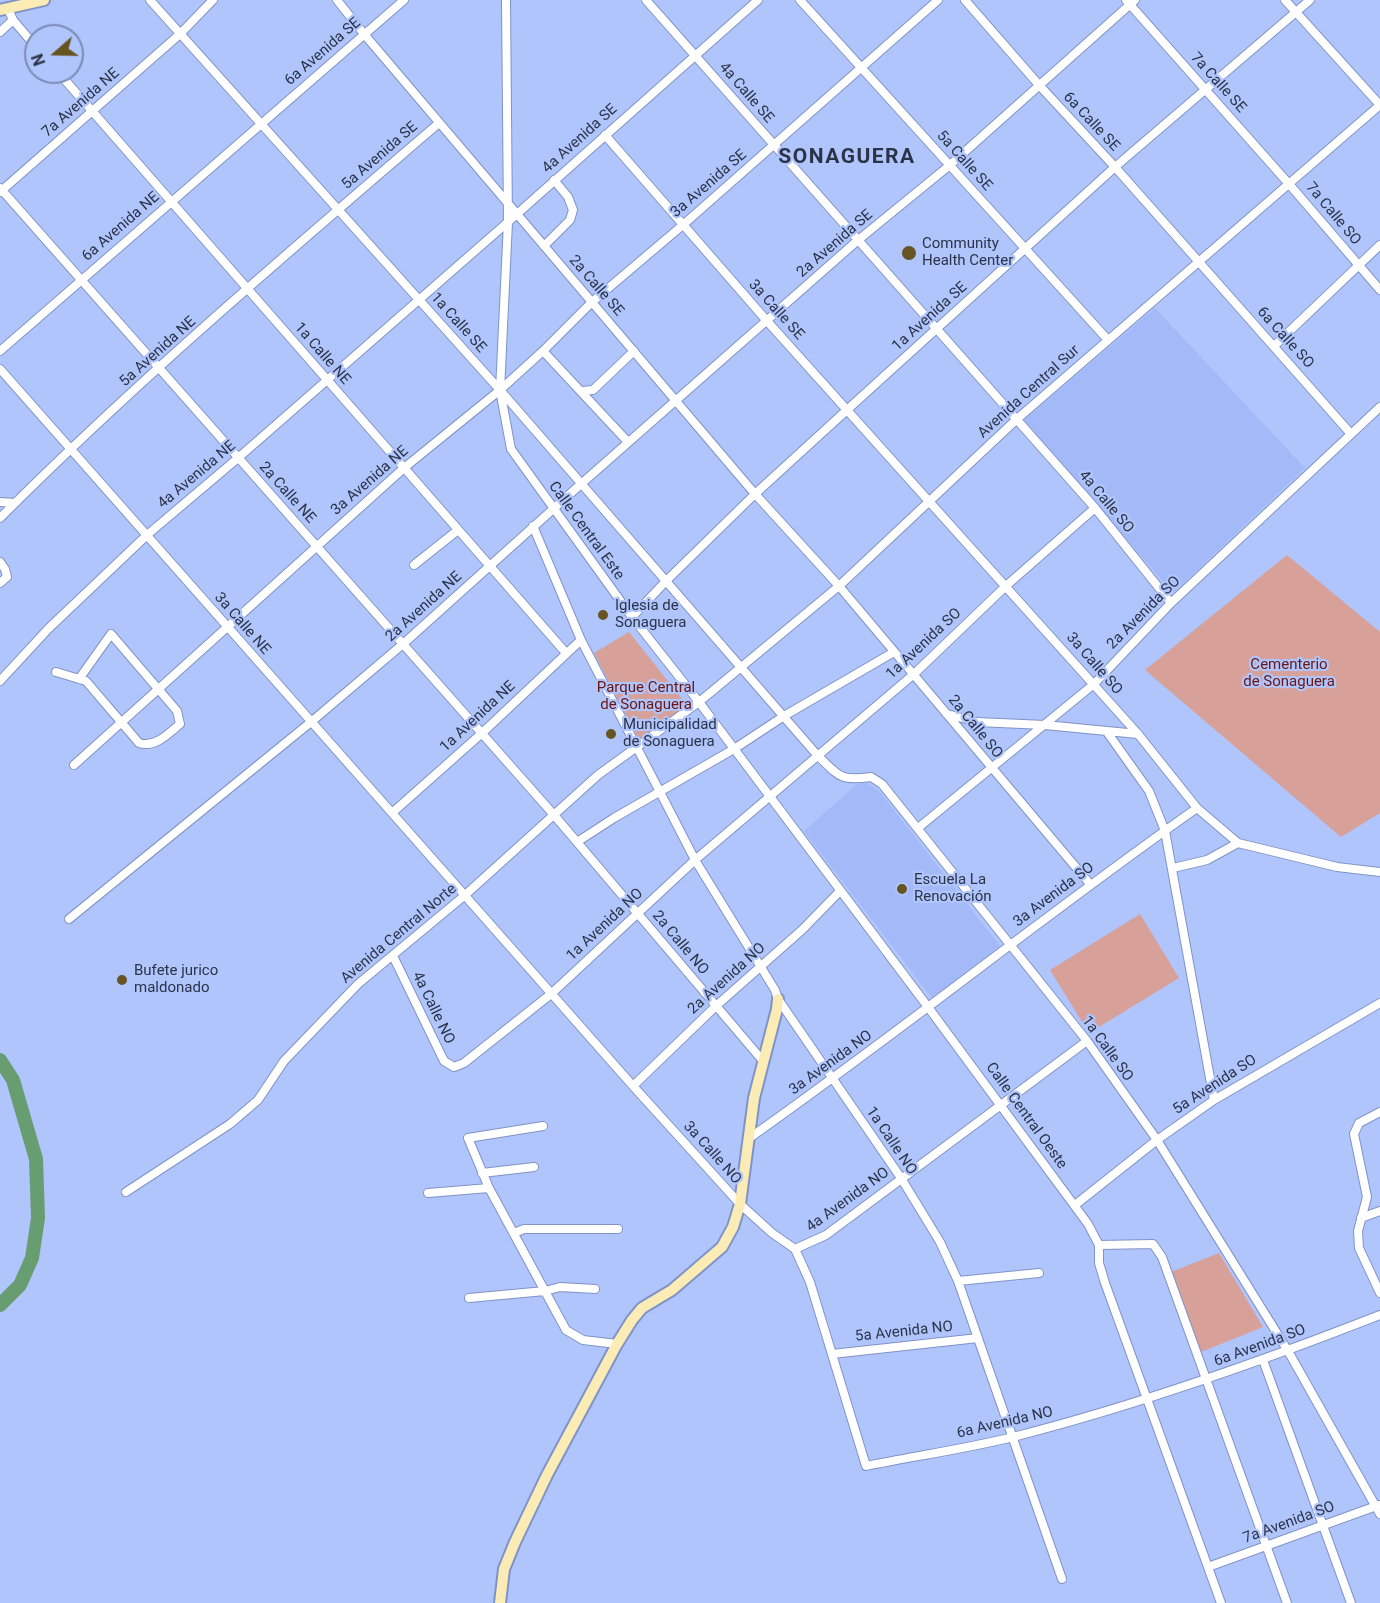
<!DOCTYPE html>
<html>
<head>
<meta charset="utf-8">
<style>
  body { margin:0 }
  #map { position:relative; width:1380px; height:1603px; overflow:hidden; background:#b0c5fc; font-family:Roboto,sans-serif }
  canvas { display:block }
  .north { position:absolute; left:24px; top:24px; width:60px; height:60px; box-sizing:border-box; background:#b0c5fc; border:2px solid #7b8bb4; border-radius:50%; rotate:250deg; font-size:16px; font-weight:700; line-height:24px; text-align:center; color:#2b3348 }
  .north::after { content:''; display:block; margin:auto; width:21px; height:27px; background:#665422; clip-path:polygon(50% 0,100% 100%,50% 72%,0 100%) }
</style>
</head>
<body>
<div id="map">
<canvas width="1380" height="1603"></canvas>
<div class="north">N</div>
</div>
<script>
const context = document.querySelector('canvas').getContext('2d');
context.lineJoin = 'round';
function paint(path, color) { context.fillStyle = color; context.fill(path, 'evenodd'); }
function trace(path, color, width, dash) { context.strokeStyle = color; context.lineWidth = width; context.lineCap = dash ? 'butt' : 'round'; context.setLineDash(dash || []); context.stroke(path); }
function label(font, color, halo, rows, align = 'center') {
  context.font = font + ' Roboto,sans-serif'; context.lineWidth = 4.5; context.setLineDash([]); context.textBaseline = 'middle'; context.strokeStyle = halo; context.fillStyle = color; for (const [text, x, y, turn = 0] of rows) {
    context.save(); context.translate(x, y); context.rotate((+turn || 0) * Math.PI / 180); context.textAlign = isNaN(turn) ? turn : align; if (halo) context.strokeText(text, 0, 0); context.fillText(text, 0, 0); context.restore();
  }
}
paint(new Path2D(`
  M1155,308L1305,468L1173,593L1024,420Z
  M867,783L879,791L1000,946L932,998L804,831L857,784Z`), '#a4baf8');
paint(new Path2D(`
  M1287,555L1380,632V813L1341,837L1145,670Z
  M629,632L687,705L639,740L594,653Z
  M1140,914L1179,978L1089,1033L1050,970Z
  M1219,1253L1263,1327L1201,1352L1171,1272Z`), '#d7a098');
trace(new Path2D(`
  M0,1060L13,1080L36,1159L38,1218L32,1258L20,1285L0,1305`), '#679d70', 14);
const street = new Path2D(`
  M150,0L500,390L818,756C840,777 840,781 871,777L882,784L1087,1041L1157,1140L1288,1351L1380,1514
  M337,0L364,34L755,494L839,586L1090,884
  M506,0L508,222L500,390L511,449L632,617L699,702L928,1007L1088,1224L1099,1245V1263L1105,1283L1221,1603
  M646,0L1095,508L1171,603
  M800,0L1108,340
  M965,0L1039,85L1115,167L1351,434
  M1126,0L1289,184L1380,290
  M1285,0L1380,105
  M8,9L13,20L36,47
  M0,32L13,20
  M58,72L566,653
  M605,135L767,321L1138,734L1197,808L1238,843L1337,867L1380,872
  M0,188L554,815L763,1061
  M0,192L180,34L213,0
  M544,246L570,220L573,210L568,197L554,180
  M1274,346L1380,245
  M0,351L404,0
  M543,351L628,442
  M0,369L633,1086L740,1204L772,1233L795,1249L810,1282L866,1466C915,1456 965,1449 1013,1437C1139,1405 1260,1362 1380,1315
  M582,391L593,390L634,351
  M0,502L15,503
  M0,518C139,379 290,251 439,123
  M533,526L581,640L660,792L695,860L775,990L778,999L901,1178L940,1242L958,1281L1062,1579
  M0,562L5,569L7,577L0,583
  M414,565L458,530
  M632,617L666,581L755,494L848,409L1115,167L1310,0
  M56,672L86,681L139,743C155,748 168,734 180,724L177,711L111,634L79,679
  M0,681L48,629L147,535L238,458L508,222L758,0
  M947,714L977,722L1045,725L1138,734
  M1107,732L1149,791L1165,831L1214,1100
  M74,765L404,468L500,390L543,351L592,302L684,224L938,0
  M392,813L481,734L581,640
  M918,828L1094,684L1171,603L1380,407
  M577,842L614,818L734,749L784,716L894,652
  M1173,868L1207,860L1238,843
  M69,919L311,722L403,644L581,484L857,241L950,165L1135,0
  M393,956L444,1061L454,1067L464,1063L551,994L695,860L914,674L1007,585L1095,508
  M633,1086L716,1006L803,929L840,891
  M1380,1112L1359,1123L1354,1134L1367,1197L1358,1231L1359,1248L1380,1293
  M543,1126L468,1138L489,1188L566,1330L583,1340L617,1344
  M748,1139C900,1032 1045,915 1197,808
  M482,1173L534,1167
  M126,1192L230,1124L258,1100L284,1061L358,984L464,896L598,775L699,702L839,586L1017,419L1380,105
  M428,1193L489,1188
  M1075,1205L1157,1140L1214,1100L1380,1003
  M1361,1218L1380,1211
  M514,1233L524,1229H618
  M1099,1245L1153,1244L1162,1257L1287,1603
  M795,1249L826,1235L1087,1041
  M958,1281L1039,1273
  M469,1298L545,1291L560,1287L595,1289
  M832,1354L978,1338
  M1263,1360L1351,1603
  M1208,1567L1379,1505`);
const secondary = new Path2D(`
  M0,10L44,0
  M500,1603L504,1569L515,1542L547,1475L617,1344L632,1320L642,1308L672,1290L722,1247L733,1227L740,1204L754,1098L777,1009L778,999`);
trace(street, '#8093c7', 10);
trace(secondary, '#8093c7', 14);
trace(street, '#fff', 8);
trace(secondary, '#fbecb6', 10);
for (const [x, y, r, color] of [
  [909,253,8,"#665422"],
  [603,615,6,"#665422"],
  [611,734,6,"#665422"],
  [902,889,6,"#665422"],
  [122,980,6,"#665422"]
]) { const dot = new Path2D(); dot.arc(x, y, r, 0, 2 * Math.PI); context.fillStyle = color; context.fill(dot); trace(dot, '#b0c5fc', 2); }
label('15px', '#2b3348', '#b0c5fc', [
  ["6a Avenida SE",323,52,-41],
  ["7a Calle SE",1218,83,48],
  ["4a Calle SE",746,93,49],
  ["7a Avenida NE",81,103,-41],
  ["6a Calle SE",1091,122,47],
  ["4a Avenida SE",580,139,-42],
  ["5a Avenida SE",380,156,-41],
  ["5a Calle SE",964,161,48],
  ["3a Avenida SE",709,184,-41],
  ["7a Calle SO",1333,214,50],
  ["6a Avenida NE",121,227,-41],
  ["2a Avenida SE",835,244,-41],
  ["2a Calle SE",596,286,49],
  ["3a Calle SE",776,310,48],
  ["1a Avenida SE",930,317,-42],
  ["1a Calle SE",458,323,48],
  ["6a Calle SO",1285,338,48],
  ["5a Avenida NE",158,352,-42],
  ["1a Calle NE",322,354,49],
  ["Avenida Central Sur",1029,392,-42],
  ["4a Avenida NE",197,475,-40],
  ["3a Avenida NE",370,481,-41],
  ["2a Calle NE",287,493,48],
  ["4a Calle SO",1106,502,50],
  ["Calle Central Este",586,531,54],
  ["2a Avenida NE",424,607,-42],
  ["2a Avenida SO",1144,613,-45],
  ["3a Calle NE",242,624,49],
  ["1a Avenida SO",924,644,-43],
  ["3a Calle SO",1094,664,49],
  ["1a Avenida NE",478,717,-43],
  ["2a Calle SO",975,727,51],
  ["3a Avenida SO",1054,895,-37],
  ["1a Avenida NO",605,925,-43],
  ["Avenida Central Norte",399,934,-40],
  ["2a Calle NO",680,943,50],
  ["2a Avenida NO",727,979,-42],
  ["4a Calle NO",433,1008,64],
  ["1a Calle SO",1107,1049,54],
  ["3a Avenida NO",831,1063,-36],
  ["5a Avenida SO",1215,1085,-33],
  ["Calle Central Oeste",1026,1116,54],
  ["1a Calle NO",891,1141,56],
  ["3a Calle NO",712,1153,48],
  ["4a Avenida NO",848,1200,-36],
  ["5a Avenida NO",904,1332,-6],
  ["6a Avenida SO",1260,1346,-20],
  ["6a Avenida NO",1005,1423,-13],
  ["7a Avenida SO",1289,1523,-20]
]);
label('15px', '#2b3348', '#b0c5fc', [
  ["Community",922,244],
  ["Health Center",922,261],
  ["Iglesia de",615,606],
  ["Sonaguera",615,623],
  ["Municipalidad",623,725],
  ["de Sonaguera",623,742],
  ["Escuela La",914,880],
  ["Renovación",914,897],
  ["Bufete jurico",134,971],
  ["maldonado",134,988]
], 'left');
label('15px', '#6b1610', '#b0c5fc', [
  ["Cementerio",1289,665],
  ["de Sonaguera",1289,682],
  ["Parque Central",646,688],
  ["de Sonaguera",646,705]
]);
context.letterSpacing = '1.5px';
label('bold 21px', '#2b3348', '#b0c5fc', [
  ["SONAGUERA",847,158]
]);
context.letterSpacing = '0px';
</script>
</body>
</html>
